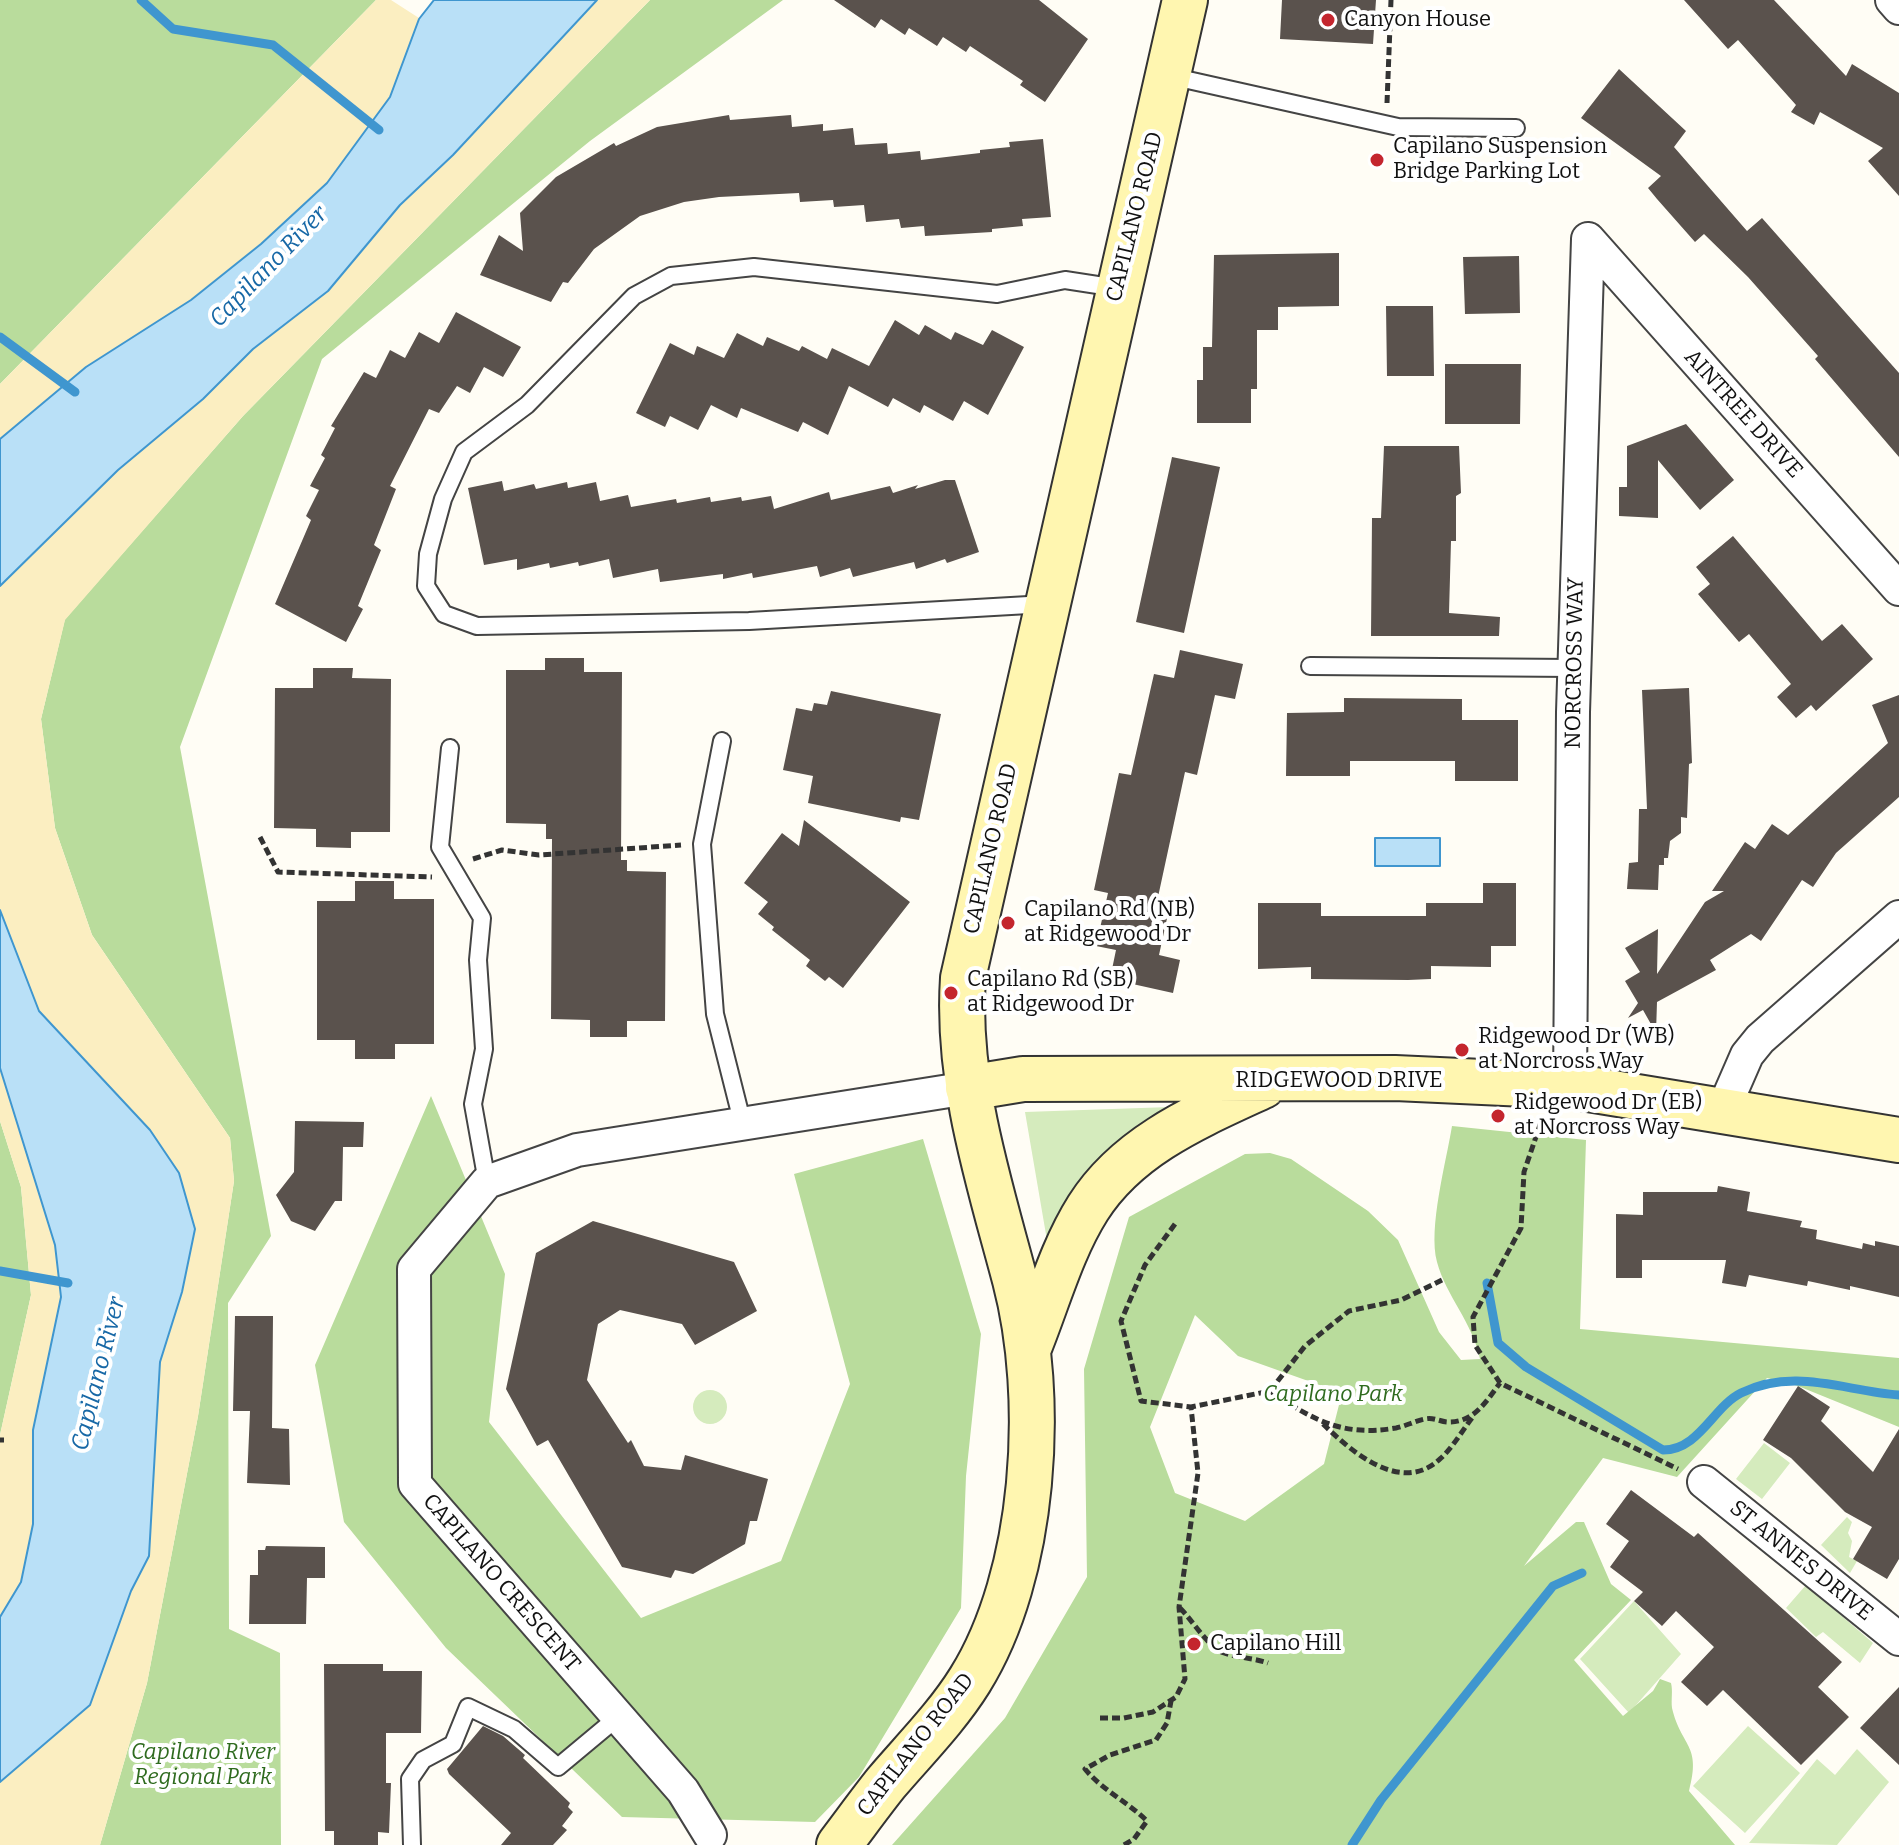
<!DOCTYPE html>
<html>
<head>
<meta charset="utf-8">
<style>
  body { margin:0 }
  canvas { display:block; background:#fffdf5 }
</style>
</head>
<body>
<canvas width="1899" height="1845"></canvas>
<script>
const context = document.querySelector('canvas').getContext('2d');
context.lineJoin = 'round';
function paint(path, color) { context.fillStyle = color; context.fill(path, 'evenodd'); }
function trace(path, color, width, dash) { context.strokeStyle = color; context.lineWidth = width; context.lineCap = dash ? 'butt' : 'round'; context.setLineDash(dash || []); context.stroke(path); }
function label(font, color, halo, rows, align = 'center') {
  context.font = font + ' Bitter,serif'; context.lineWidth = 8; context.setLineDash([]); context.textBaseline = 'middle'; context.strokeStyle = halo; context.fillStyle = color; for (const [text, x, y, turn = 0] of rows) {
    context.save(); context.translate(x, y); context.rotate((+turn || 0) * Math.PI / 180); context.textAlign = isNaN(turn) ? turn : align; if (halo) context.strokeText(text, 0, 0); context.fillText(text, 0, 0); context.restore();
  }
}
paint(new Path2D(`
  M1199,1106L1049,1252L1025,1112Z
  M693 1407a17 17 0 1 1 34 0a17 17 0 1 1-34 0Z
  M1764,1443L1790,1463L1762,1499L1736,1479Z
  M1847,1517L1852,1522L1848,1533L1852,1541L1849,1557L1857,1561L1850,1573L1821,1545Z
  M1806,1585L1873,1643L1860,1663L1823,1632L1816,1637L1786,1608Z
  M1634,1601L1681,1654L1629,1713L1580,1659Z
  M1748,1726L1800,1773L1745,1833L1693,1786Z
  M1857,1749L1889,1782L1837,1845L1749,1843L1817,1759L1835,1775Z`), '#d5ebbd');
paint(new Path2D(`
  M0,0H376L0,384Z
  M650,0H783L590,141L322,359L180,747L271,1236L228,1303L229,1629L280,1653L281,1845H100L147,1683L198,1416L234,1181L230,1138L92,935L55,828L41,719L65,619L243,416Z
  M431,1096L505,1274L489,1422L641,1618L781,1561L850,1384L794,1174L923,1139L981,1334L966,1476L961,1608L859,1777L815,1822L622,1817L446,1648L344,1522L315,1365Z
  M0,1121L21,1187L31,1295L0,1435Z
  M1452,1126L1586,1140L1580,1329L1899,1358V1427L1798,1386L1767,1378L1677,1477L1603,1458L1524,1566L1576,1522H1584L1611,1584L1631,1600L1574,1660L1623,1716L1653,1691L1660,1679L1671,1683C1673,1691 1671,1699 1672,1708C1681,1747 1702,1744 1689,1791L1735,1845H892L1005,1718L1087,1577L1084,1369L1129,1217L1245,1154L1270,1153L1291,1159L1368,1211L1398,1240L1439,1332L1461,1360L1480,1359C1473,1323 1446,1296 1437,1262C1428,1228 1446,1163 1452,1126ZM1195,1315L1238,1356L1342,1393L1324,1464L1245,1521L1175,1493L1150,1427Z`), '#b9dc9c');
paint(new Path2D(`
  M376,0H391L419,18L434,0H650L243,416L65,620L41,719L55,828L92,935L230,1138L234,1181L198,1416L147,1683L100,1845H0V1435L31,1295L21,1187L0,1121V384Z`), '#fbeec1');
const water = new Path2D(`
  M434,0H597L453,155L400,205L328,291L253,349L203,399L118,470L0,586V439L86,367L191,300L261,244L327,183L390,97L419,19Z
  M1375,838H1440V866H1375Z
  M0,910L39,1011L150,1130L179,1173L195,1229L182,1292L160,1362L149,1556L131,1591L90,1705L0,1782V1617L21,1582L33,1524V1430L61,1297L55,1245L0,1068Z`);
paint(water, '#b9e0f7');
trace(water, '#3f96cf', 2);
trace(new Path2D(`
  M141,0L173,29L273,45L379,130
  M0,337L75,392
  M0,1271L68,1283
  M1487,1283L1498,1343L1526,1367L1663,1450C1699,1450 1713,1407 1741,1393C1795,1367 1844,1391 1899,1395
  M1352,1845L1381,1800L1553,1586L1582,1573`), '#3f96cf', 9);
paint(new Path2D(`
  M834,0H1039L1088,39L1045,102L1020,85L1023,81L970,46L966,52L943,37L937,46L909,28L905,35L881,19L875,28Z
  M1282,0H1376L1373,44L1280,39Z
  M1684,0H1774L1846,76L1852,64L1899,93V196L1868,161L1883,148L1820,112L1814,125L1791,112L1796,105L1738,40L1728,49Z
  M1619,69L1686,131L1674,147L1747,231L1762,218L1899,373V457L1815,359L1818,356L1748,277L1704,234L1695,242L1657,199L1648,188L1661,176L1581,118Z
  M729,115L730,120L791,115L792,127L823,124V131L853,128L855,145L887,143L888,154L920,151L921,160L980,153V150L1010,147L1009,142L1043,139L1051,217L1022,219L1023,226L992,229V232L925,236L924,226L901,228L899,219L866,222L864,205L834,207L833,200L800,202L799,193L719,197L684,202L640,216L594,249L568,283L563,282L551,302L480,275L499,235L523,251L520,213L556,177L614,143L616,146L657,127Z
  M1339,253V306L1278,307V330H1257V389H1251V423H1197V380H1203V347H1212L1214,255Z
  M1519,256L1520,313L1465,314L1463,257Z
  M1386,306H1433L1434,376H1387Z
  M456,312L521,347L503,377L484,367L470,393L457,386L439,413L429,409L390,486L396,489L374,545L381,550L358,606L363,609L346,642L275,604L311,520L306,516L319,490L310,486L325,458L321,455L335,428L331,426L364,372L376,378L390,350L405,358L419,332L439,343Z
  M895,320L919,335L925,325L951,340L955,332L983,345L992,330L1024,347L988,415L964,401L953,421L924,405L920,413L893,398L888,407L849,386L828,435L803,422L798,432L741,408L737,418L711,405L698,430L670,416L665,427L636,413L670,343L694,355L697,346L724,358L737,333L763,346L767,337L799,351L802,346L827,359L832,348L869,366Z
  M1445,364H1521L1520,424H1445Z
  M1686,424L1734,480L1700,510L1658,460V518L1619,516V487H1627V446Z
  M1384,446H1459L1461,493L1456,496V541H1451L1449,613L1500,617L1499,636H1371L1372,518H1381Z
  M1172,457L1220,467L1184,633L1136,622Z
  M945,480H955L979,552L947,563L945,559L916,569L914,562L853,577L850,568L820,577L817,566L753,578L752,573L723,579V574L660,582L658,569L613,578L609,559L579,566L578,562L550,568L549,563L517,570V559L484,565L468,488L502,481L504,491L534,484L536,489L567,482L568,488L596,482L600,501L628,495L631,507L676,499L677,503L710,497L711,502L741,497L742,501L771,496L774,509L829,492L831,500L890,486L893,493L918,485L915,489Z
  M1733,536L1822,641L1842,624L1873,659L1816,711L1811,705L1796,718L1777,697L1791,684L1749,634L1739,642L1698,594L1710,584L1696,567Z
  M1180,650L1243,664L1235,699L1215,695L1197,775L1185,772L1158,897L1171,900L1159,955L1180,960L1173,993L1110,979L1116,950L1096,946L1108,893L1094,890L1119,773L1131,775L1154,674L1174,678Z
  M545,658H584V672H622L621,860H627V871L666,872L665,1021H627V1037H590V1020L551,1019L552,839H546V824L506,823V670H545Z
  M313,668H353L352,678L391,679L390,832H351V848L316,847V829L274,828L275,688H313Z
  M1689,688L1692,763L1689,764L1687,818L1681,817V833L1670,841L1668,858H1664V865H1659L1658,890L1627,889L1629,863L1638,862L1639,809H1647L1642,690Z
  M831,691L941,714L919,820L901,817L900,822L808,803L813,776L783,770L796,708L812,711L814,703L827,705Z
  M1899,695V797L1836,853L1813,887L1802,880L1761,941L1751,934L1710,960L1716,970L1657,1002L1656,1033L1643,1010L1628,1018L1638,1003L1625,981L1640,972L1625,948L1658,929L1657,974L1705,902L1724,891H1712L1745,842L1755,849L1772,824L1788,835L1888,743L1872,705Z
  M1344,698L1462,699V720H1518V781H1455V761H1350V776H1286L1287,713L1344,712Z
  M804,820L910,902L843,988L829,977L825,981L806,966L810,960L772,930L774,927L758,914L768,902L744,883L782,833L799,846Z
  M355,881H394V899H434V1044H395V1059H355V1040H317V901H355Z
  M1483,883H1516V946H1491V967L1431,966V979L1408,980L1311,979V967L1258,969V903H1321V916H1426V903H1483Z
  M295,1121L364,1122L363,1147H343L342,1201H335L315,1231L291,1221L276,1195L294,1172Z
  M1718,1186L1750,1192L1747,1211L1802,1221L1800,1227L1817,1230L1816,1239L1862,1249L1863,1243L1875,1246V1241L1899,1246V1297L1850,1286V1290L1808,1281L1807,1286L1749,1275L1746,1287L1722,1283L1726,1260H1642V1278H1616V1214L1643,1215V1192H1717Z
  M593,1221L734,1262L757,1311L695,1345L682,1324L620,1310L598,1324L587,1380L628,1443L631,1440L644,1466L681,1470L685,1455L768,1479L757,1521H750L745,1544L693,1574L675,1570L671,1578L622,1567L548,1440L537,1446L506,1389L536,1253Z
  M235,1316H273L272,1428L289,1429L290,1485L247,1483L250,1411H233Z
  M1798,1386L1830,1407L1821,1421L1873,1472L1899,1429V1559L1887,1579L1853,1559L1872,1527L1845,1512L1791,1458L1763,1440Z
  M1631,1490L1694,1537L1698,1533L1842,1662L1818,1687L1849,1717L1801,1765L1723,1690L1707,1706L1681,1682L1714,1647L1676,1611L1662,1626L1634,1601L1643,1592L1610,1567L1629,1541L1606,1524Z
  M266,1546L325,1547V1578H307L306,1624H249L250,1575H258V1550H265Z
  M324,1664H383V1671H422L421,1733H386V1783H391L389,1833L378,1832V1845H334V1831H325Z
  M1899,1687V1765L1860,1728Z
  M483,1726L503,1736L525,1755L523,1758L570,1803L568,1807L573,1812L562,1826L567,1830L553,1845H501L511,1833L449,1774L447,1769Z`), '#5a524d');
const service = new Path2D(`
  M1170,76L1398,127L1516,128
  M1046,604L749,621L477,626L444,614L426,586L428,554L443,499L464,452L527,405L634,296L671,276L754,267L997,294L1065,280L1117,288
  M1310,666L1574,668
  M722,741L702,844L715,1014L743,1125
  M450,748L440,847L482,918L478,960L484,1049L473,1104L487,1182
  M412,1845L410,1779L423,1760L453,1744L468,1707L514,1729L558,1767L618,1717`);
const minor = new Path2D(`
  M1892,0L1899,8
  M1588,239L1899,589
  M1570,1086L1573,712L1588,239
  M1723,1110L1747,1055L1760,1039L1899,917
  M1704,1482L1899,1639
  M710,1835L683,1791L415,1484L414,1269L487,1182L577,1150L968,1088`);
const secondary = new Path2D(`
  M968,1088L1023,1079L1395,1078L1570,1086L1899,1140
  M1030,1345C1048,1300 1062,1249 1088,1208C1128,1145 1198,1116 1263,1086
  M839,1845C855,1824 870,1803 886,1783C915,1749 947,1717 970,1680C1036,1574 1046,1398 1015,1280C989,1182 956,1082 963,978L1185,0`);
trace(service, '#444', 20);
trace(minor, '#444', 36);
trace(secondary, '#333', 48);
trace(new Path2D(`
  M1387,103L1391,0
  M260,837L278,872L432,877
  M473,859L502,850L539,855L681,845
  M1541,1122L1524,1172L1521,1228L1473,1317L1475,1345L1500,1383L1678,1469
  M1175,1224L1145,1265L1121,1321L1141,1401L1191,1407
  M1270,1391C1313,1420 1342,1437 1396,1428C1406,1426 1415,1421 1425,1419C1434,1417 1440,1422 1449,1422C1474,1422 1486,1402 1500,1383
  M1323,1424C1352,1452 1402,1496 1441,1458C1453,1447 1462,1431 1472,1418
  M0,1440H4
  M1180,1608C1192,1620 1209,1648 1224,1653C1239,1658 1254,1658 1268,1663
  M1100,1718H1124L1153,1712L1176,1697L1185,1679L1179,1607L1198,1473L1191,1407L1270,1391L1305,1346L1349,1311L1401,1300L1442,1280
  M1124,1845L1134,1839L1147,1821C1128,1802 1102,1790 1085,1769L1110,1755L1156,1740L1167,1723L1171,1701`), '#333', 5, [8, 4]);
trace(service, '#fff', 16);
trace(minor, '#fff', 32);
trace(secondary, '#fff6b0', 44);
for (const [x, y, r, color] of [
  [1328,20,8,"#c4262e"],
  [1377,160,8,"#c4262e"],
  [1008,923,8,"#c4262e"],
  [951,993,8,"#c4262e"],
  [1462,1050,8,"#c4262e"],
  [1498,1116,8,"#c4262e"],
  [1194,1644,8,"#c4262e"]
]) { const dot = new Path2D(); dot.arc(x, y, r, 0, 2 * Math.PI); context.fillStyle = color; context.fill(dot); trace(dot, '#fff', 3); }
label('22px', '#111', '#fff', [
  ["Canyon House",1344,20],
  ["Capilano Suspension",1393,147],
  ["Bridge Parking Lot",1393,172],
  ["Capilano Rd (NB)",1024,910],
  ["at Ridgewood Dr",1024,935],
  ["Capilano Rd (SB)",967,980],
  ["at Ridgewood Dr",967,1005],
  ["Ridgewood Dr (WB)",1478,1037],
  ["at Norcross Way",1478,1062],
  ["Ridgewood Dr (EB)",1514,1103],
  ["at Norcross Way",1514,1128],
  ["Capilano Hill",1210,1644]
], 'left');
label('22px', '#111', '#fff', [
  ["CAPILANO ROAD",1135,217,-76],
  ["AINTREE DRIVE",1743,414,48],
  ["NORCROSS WAY",1575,663,-89],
  ["CAPILANO ROAD",991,849,-77],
  ["RIDGEWOOD DRIVE",1339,1081],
  ["ST ANNES DRIVE",1801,1561,39],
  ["CAPILANO CRESCENT",501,1583,49],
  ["CAPILANO ROAD",916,1745,-52]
]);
label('italic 22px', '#2f6b1f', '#fff', [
  ["Capilano Park",1333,1395],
  ["Capilano River",203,1753],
  ["Regional Park",203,1778]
]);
label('italic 24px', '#1768a6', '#fff', [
  ["Capilano River",269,267,-46],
  ["Capilano River",99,1374,-76]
]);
</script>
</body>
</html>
